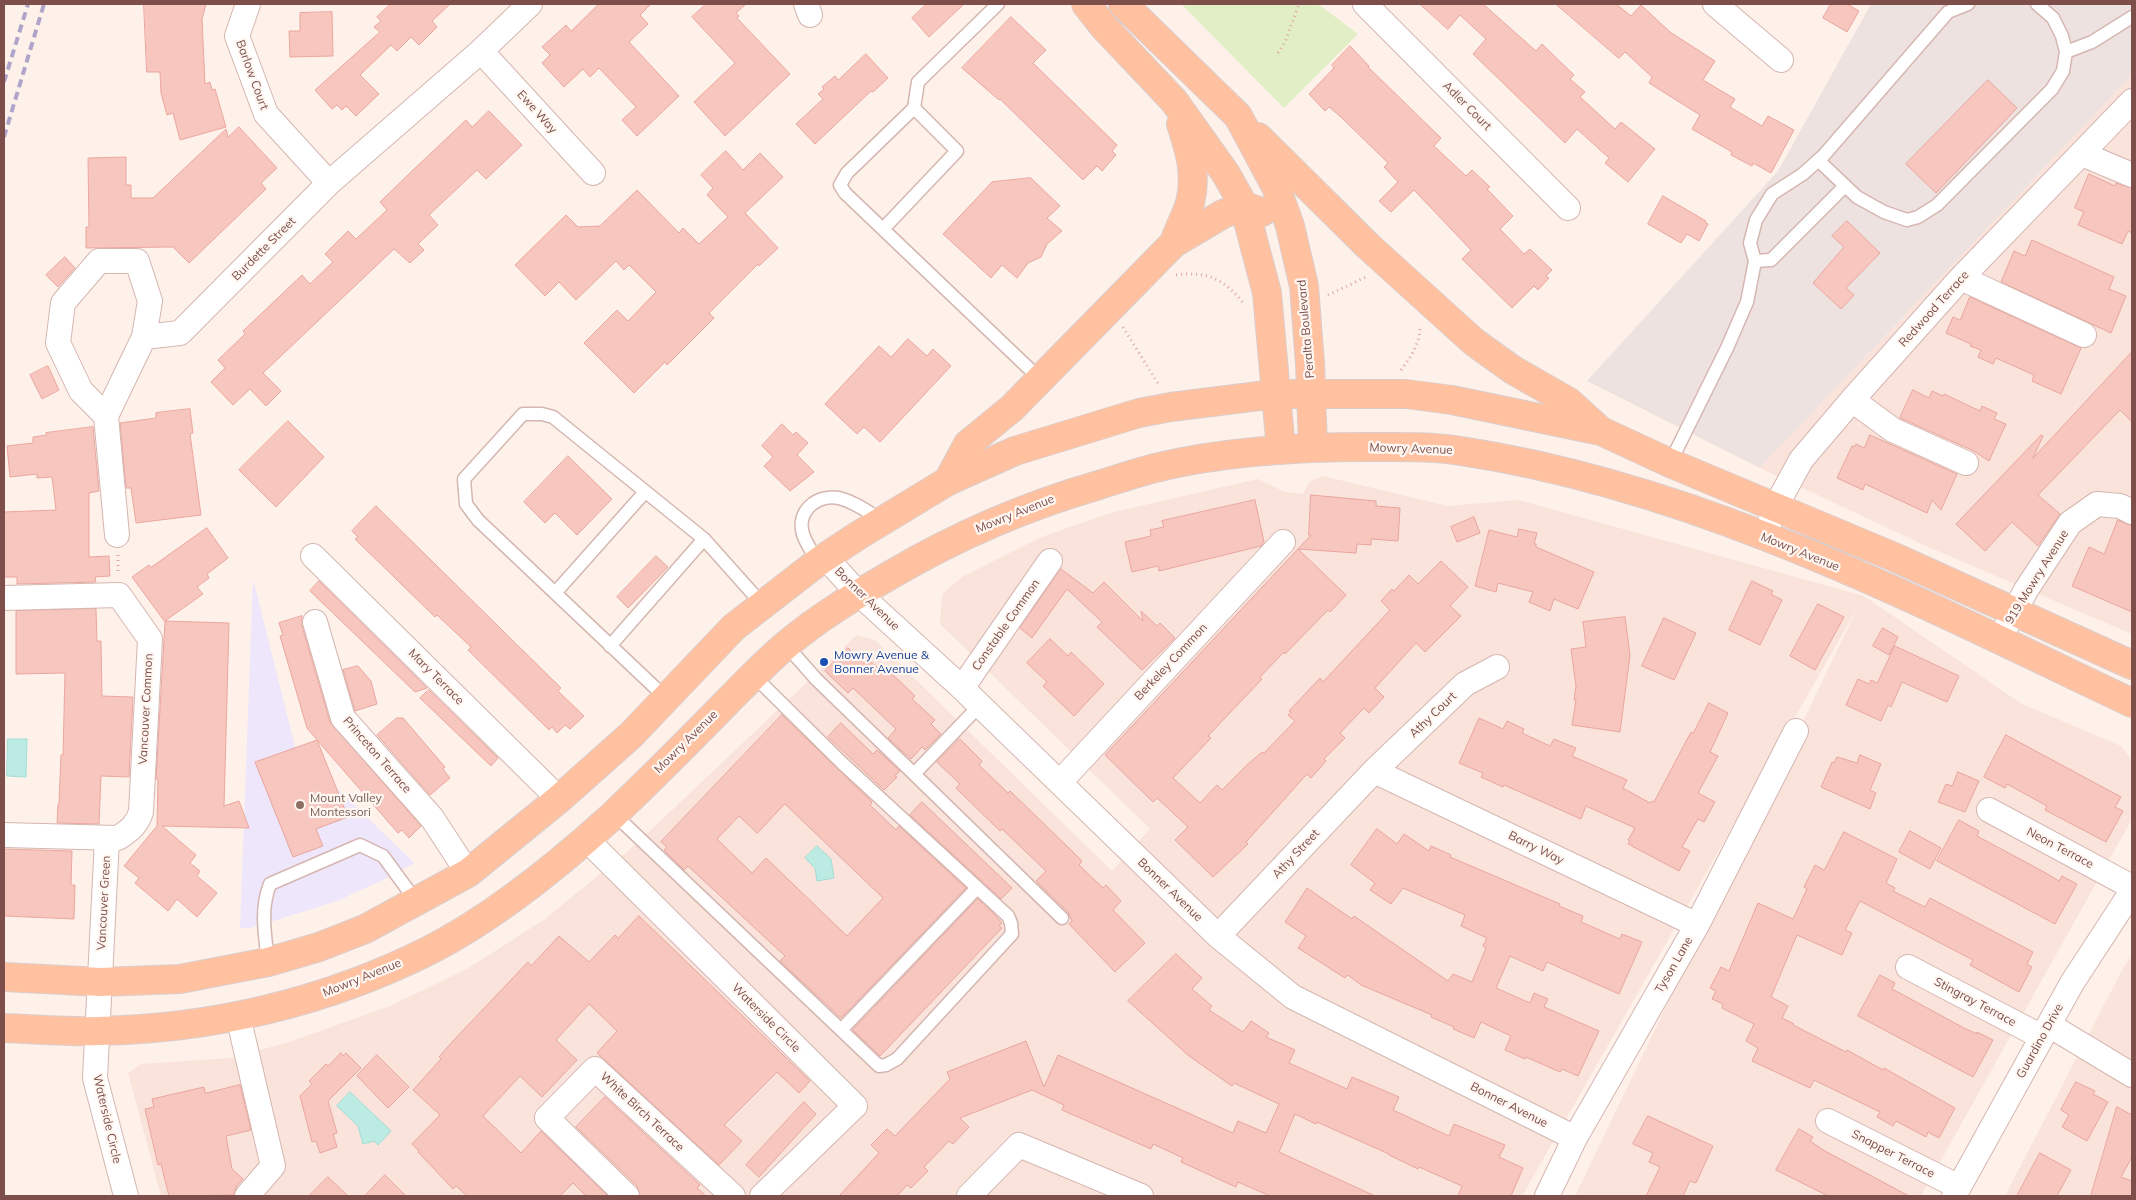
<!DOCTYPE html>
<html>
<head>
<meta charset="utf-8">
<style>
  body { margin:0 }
  #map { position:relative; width:2136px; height:1200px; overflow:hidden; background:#fef1ea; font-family:Mulish,sans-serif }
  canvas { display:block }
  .frame { position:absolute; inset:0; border:5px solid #7d4e4a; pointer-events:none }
</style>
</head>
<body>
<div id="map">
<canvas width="2136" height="1200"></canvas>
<div class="frame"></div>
</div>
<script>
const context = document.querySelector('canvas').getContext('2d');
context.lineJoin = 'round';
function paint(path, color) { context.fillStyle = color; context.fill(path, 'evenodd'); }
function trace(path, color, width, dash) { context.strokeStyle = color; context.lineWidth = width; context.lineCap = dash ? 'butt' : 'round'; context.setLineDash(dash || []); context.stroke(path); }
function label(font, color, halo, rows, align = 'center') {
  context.font = font + ' Mulish,sans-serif'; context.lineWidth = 4.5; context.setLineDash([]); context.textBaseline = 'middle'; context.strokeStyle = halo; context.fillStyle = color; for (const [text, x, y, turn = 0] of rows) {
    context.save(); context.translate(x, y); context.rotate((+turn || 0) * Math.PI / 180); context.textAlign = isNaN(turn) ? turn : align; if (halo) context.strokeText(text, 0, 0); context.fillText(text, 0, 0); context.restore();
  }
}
paint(new Path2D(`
  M2132,75V634L1926,546L1760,468Z
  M1323,476L1448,506L1519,500L1864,596L2022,704L2121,746L2132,760V819L1921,1196H1575L1859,605L1522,1196H161L128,1073L141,1064L232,1058L289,1042L390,1006L467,969L545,919L634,846L857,635L875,640L1112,871L1150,829L940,624L942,594L962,577L1039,538L1110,513L1258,479L1285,492L1303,494L1310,481Z
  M2132,954V1196H2005L2120,974Z`), '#f9e3db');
paint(new Path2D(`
  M1871,4H2132V75L1760,468L1587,381L1778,171Z`), '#eee2e0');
paint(new Path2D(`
  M253,579L295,747L414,863L385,879L337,901L251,928H240Z`), '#eee6fb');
paint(new Path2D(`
  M1181,4H1318L1358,34L1284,108Z`), '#e2eec6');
const water = new Path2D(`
  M8,739H27L26,777L7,776Z
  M817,846L831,859L834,878L817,881L815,868L805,858Z
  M350,1092L391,1131L378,1145L374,1141L363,1144L358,1126L337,1106Z`);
paint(water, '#bcebe4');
trace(water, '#a1ddd6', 1);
const building = new Path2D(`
  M144,4H206L202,19L205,84L210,82L212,90L215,89L226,127L180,140L173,113L167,115L161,93L160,72H147Z
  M391,4H450L432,21L437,27L419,45L411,37L397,51L391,45L360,75L379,94L356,116L346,106L342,110L337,105L332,109L315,90L380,32L374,27L381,21L377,17Z
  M599,4H651L640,15L648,24L629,42L679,96L637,136L622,120L636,107L599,68L590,77L583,69L564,87L542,63L550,55L542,47L566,25L571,31Z
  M706,4H746L736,13L739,16L737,18L790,74L725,136L694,102L735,63L692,17Z
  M927,4H964L929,37L912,18Z
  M1420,4H1483L1536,51L1542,44L1574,75L1570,79L1585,92L1580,97L1615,129L1621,122L1655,149L1628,182L1605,163L1609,158L1577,129L1565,143L1473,54L1486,39L1460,15L1448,29Z
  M1556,4H1616L1631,16L1641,5L1670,32L1715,61L1703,80L1735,99L1730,107L1762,126L1768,116L1794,130L1771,173L1753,163L1752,166L1731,155L1732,152L1692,129L1700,115L1649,83L1652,77L1625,52L1619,58Z
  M1831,4H1847L1859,11L1847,32L1823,18Z
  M332,12L333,56L290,57L289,31H300V13Z
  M1011,17L1046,50L1033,63L1117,145L1112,151L1116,155L1102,171L1097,166L1083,180L1000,99L999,100L962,68Z
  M1350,46L1369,66L1368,67L1441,138L1434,146L1466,176L1472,170L1490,187L1487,189L1513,216L1500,229L1524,254L1530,249L1552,270L1546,276L1549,278L1538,290L1534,286L1512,308L1462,259L1471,250L1414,190L1391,212L1379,201L1398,182L1384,167L1388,163L1341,117L1329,107L1325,111L1309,94L1334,68L1332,65Z
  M866,54L888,78L873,92L871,91L815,144L796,124L823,99L818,94L824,89L822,87L835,76L838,80Z
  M1988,80L2017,108L1936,193L1906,164Z
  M489,111L522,145L486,179L477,170L429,215L438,225L418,244L424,250L410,263L394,249L263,373L281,391L266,406L250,389L233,405L211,382L225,368L218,360L245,334L243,331L302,275L310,284L333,262L325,254L348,231L356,239L387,210L380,202L412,171L466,120L472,127Z
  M239,127L277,168L261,183L266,189L189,263L173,247L86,248V227H89L88,158L126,157V185H131V198H153L226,129L228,137Z
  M726,151L743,170L760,153L783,177L745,213L778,248L759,266L758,264L709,313L714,318L667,365L665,362L634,393L584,343L617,310L628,321L656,292L629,265L624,270L616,261L576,300L559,282L545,296L515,265L566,215L578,227L600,226L637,190L679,233L683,228L699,244L728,217L707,195L713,188L701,175Z
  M2089,174L2115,186L2116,183L2132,188V233L2128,231L2122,244L2078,225L2084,212L2075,208Z
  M1031,178L1060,206L1047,218L1062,231L1047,244L1041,257L1028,263L1017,278L1002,265L991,278L943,234L992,182Z
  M1663,196L1706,221L1705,222L1708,224L1699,241L1687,234L1681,243L1648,224Z
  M1847,221L1880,253L1846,288L1854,295L1841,309L1813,283L1844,247L1832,236Z
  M2032,240L2114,277L2109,289L2126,296L2111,333L2001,282L2014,251L2025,256Z
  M65,257L75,268L58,287L46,275Z
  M1970,297L2081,348L2061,394L2032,381L2034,375L1996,358L1993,364L1978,357L1981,350L1970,346L1971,344L1946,333L1953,317L1960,320Z
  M908,339L927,356L933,349L951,366L880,442L864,427L857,434L825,404L879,346L891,357Z
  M2132,352V422L2120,410L2038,495L2060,514L2038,546L2012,522L1985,551L1956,524L2041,435L2043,436L2033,458Z
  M48,366L59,390L42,399L30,375Z
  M1913,390L1929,398L1932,391L1943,396L1944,394L1980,411L1982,406L1997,413L1994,419L2006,424L1989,461L1972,450L1900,418Z
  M190,409L193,433L190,434L201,515L136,523L131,488H126L120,423L156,418V413Z
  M288,421L324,457L276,507L239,470Z
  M782,424L793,435L796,432L808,443L797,455L814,472L790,491L764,466L773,457L762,446Z
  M93,427L99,491L89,493V557L109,556L110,576L95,577L96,582L17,584V577H4V512L56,510L52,477L37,478V474L10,477L7,446L33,443V437L47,435L46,433Z
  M1870,435L1957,474L1941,510L1932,500L1927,513L1865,484L1863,490L1837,478L1852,446L1854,447L1856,444L1864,448Z
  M568,456L612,499L577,535L555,513L545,523L524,502Z
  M1311,495L1376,501V506L1400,508L1398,541L1371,539V545L1357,544L1356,553L1298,549L1346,595L1330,612L1328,610L1285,654L1284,652L1260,677L1262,679L1208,736L1211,738L1173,778L1200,803L1217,785L1222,790L1247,765L1262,752L1264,753L1295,721L1288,715L1291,712L1289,711L1320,678L1323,682L1390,610L1381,601L1392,589L1394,591L1409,575L1418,584L1441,561L1468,587L1450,606L1461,616L1425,652L1416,643L1375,688L1384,697L1369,713L1364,708L1340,733L1345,738L1324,759L1326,761L1311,778L1307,774L1246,842L1248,844L1213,877L1175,840L1188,827L1157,798L1153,802L1105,755L1311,535H1309Z
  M1255,500L1264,542L1261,546L1159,571L1158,566L1132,572L1125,542L1151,536L1150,530L1164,527L1162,521Z
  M376,506L561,688L558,691L584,716L570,729L565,725L557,733L552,727L549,730L468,650L471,647L437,615L435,617L355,539L358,537L352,531Z
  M1474,517L1480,533L1457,542L1451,527Z
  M2118,520L2132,526V612L2072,586L2089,547L2104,554Z
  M207,528L228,558L207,574L209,578L197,587L203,594L165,621L229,623L224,806L239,801L249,828L162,826L196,855L190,863L200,871L197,876L217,893L197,917L177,899L168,911L135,883L139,878L124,866L157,826L158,779H156L165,622L132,577L149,565L151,567Z
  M1519,529L1537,533L1534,544H1536V547L1594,572L1578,609L1554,599L1550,611L1529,602L1533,592L1498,583L1496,592L1475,586L1489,530L1517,537Z
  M656,556L668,567L628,608L617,597Z
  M1061,569L1093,593L1104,582L1143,621L1141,611L1157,626L1160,623L1175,638L1142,670L1097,627L1102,622L1067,589L1032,638L1020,628Z
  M319,581L427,688L415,692L310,591Z
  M1752,581L1773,591L1771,594L1782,600L1760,645L1729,630Z
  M1818,604L1844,617L1815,670L1790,656Z
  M96,609L97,641H101L102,696L133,697L129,777L101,776L99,824L57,823L58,804H59L61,755H63L65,673L16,674V611Z
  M302,616V626L330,722L421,826L409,838L402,830L398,833L317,740L348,817L316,829L323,846L293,857L255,762L317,740L307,728L280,636L283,635L279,623Z
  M1625,617L1630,655L1620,732L1572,725L1576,700H1574L1576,686L1571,649L1586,647L1583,622Z
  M1664,618L1696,633L1674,680L1642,666Z
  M1883,628L1898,637L1889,655L1873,646Z
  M1050,639L1068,656L1071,652L1104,684L1074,716L1043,686L1047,682L1027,663Z
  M1895,646L1959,676L1947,702L1902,682L1891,707L1888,705L1881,721L1846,705L1858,679L1869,684L1871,680L1877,683Z
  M848,648L856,656L859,652L883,672L886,668L915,696L912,699L935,720L931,724L941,734L925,750L922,747L911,759L888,738L896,729L853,688L848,693L825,671Z
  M358,666L371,681L377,704L355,711L343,670Z
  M429,690L498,758L491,766L420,698Z
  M1709,703L1728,713L1710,752L1718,756L1698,793L1715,802L1704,822L1698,819L1682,847L1690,851L1679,871L1628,844L1630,841L1628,840L1635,828L1586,806L1581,819L1504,785L1503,787L1481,777L1483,773L1459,763L1479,718L1503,729L1507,721L1524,729L1522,733L1550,746L1554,739L1576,748L1572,756L1627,780L1623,788L1650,803L1652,801L1654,802L1691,732L1693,733Z
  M782,715L872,802L870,805L896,830L899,826L966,888L841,1018L780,961L785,956L688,866L684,870L664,850L667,847L661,842ZM785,804L883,898L847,936L766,858L752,873L717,839L739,816L757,833Z
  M397,718H403L445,767L443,769L450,778L430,795L377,735Z
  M841,723L873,754L877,750L900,771L895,776L897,777L884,790L828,737Z
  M2006,735L2121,797L2115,807L2123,811L2106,842L2045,810L2047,806L2007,784L2005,788L1984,777Z
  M960,739L982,761L979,765L1008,793L1010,791L1069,848L1082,861L1079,865L1103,888L1106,885L1121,901L1113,910L1145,943L1115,972L1069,924L1072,921L1068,912L1036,881L1046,871L1002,829L1000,831L956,788L960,784L937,762Z
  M1860,755L1881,764L1870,790L1876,793L1870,809L1821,787L1832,762L1834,763L1837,757L1857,763Z
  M1958,772L1979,781L1965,812L1938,802L1946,784L1952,786Z
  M922,802L1012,888L1001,899L910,815Z
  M1959,820L1979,831L1977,836L2044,872L2059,881L2062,876L2077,884L2055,924L1937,861Z
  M1377,829L1397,844L1404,834L1429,851L1431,846L1451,855L1450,857L1560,904L1559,906L1583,916L1581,922L1620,939L1622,934L1642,942L1619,994L1547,962L1543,971L1510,956L1496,988L1530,1003L1534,993L1548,999L1544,1007L1599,1031L1578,1076L1562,1069L1560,1072L1526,1057L1525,1059L1505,1050L1511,1036L1481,1022L1474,1038L1453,1029L1454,1027L1431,1017L1432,1015L1361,985L1348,975L1345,978L1298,948L1306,936L1285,922L1307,888L1352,919L1354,916L1448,981L1453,974L1472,982L1486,948L1483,946L1487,938L1461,926L1465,915L1403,888L1391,904L1370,890L1375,883L1351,865Z
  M1910,831L1941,848L1930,869L1899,852Z
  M1844,832L1897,859L1886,883L1895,888L1893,891L1925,907L1930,898L2033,952L2027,964L2032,967L2019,992L1970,965L1973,960L1860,901L1845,930L1852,933L1842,955L1797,935L1771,997L1788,1006L1782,1018L1794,1024L1793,1025L1846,1052L1847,1050L1883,1070L1884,1068L1955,1108L1939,1138L1928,1132L1926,1137L1896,1121L1893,1126L1877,1117L1880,1112L1814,1080L1810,1088L1752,1061L1758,1048L1746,1041L1754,1024L1722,1008L1723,1004L1712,999L1716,991L1710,988L1721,967L1729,971L1758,903L1793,919L1807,889L1804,887L1815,865L1824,870Z
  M4,849L72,851L71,885H75L74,919L4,916Z
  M978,899L995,915L1002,923L999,926L1002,928L880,1056L853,1030Z
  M639,916L810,1081L799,1093L777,1072L724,1125L742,1141L719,1165L597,1053L617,1031L589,1004L556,1040L577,1060L542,1097L520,1076L483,1116L521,1153L541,1131L608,1196H586L573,1183L560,1196H467L456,1186L453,1189L418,1152L419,1151L412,1144L440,1115L413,1090L441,1059L439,1057L452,1042L528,962L531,966L559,936L589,962L615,935L618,938Z
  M1176,954L1202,978L1192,989L1212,1006L1209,1010L1243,1032L1251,1021L1269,1033L1266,1037L1295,1050L1289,1063L1347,1089L1352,1077L1399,1097L1393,1110L1449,1136L1454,1124L1505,1145L1499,1157L1523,1168L1511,1196H1458L1462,1186L1419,1167L1418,1169L1389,1155V1154L1317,1122L1316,1124L1295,1114L1279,1152L1375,1196H1270L1238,1182L1236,1187L1181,1162L1183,1158L1153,1144L1151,1149L1062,1110L1064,1105L1032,1090L960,1118L969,1127L953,1144L949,1141L924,1167L928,1171L911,1188L907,1185L897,1196H839L879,1153L871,1145L887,1129L895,1136L950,1079L947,1072L1026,1041L1044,1087L1058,1055L1233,1133L1238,1121L1266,1133L1279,1104L1234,1083L1232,1086L1189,1056L1128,1001Z
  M1880,975L1895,983L1892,989L1907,997L1964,1028L1977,1034V1032L1993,1040L1973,1077L1858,1016Z
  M341,1053L343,1056L346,1053L361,1068L328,1101L337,1133L333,1134L337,1147L320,1153L316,1141L312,1142L300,1096L312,1084L309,1081L326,1064L328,1066Z
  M377,1055L409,1087L388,1108L357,1076Z
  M2076,1082L2095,1091L2093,1094L2108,1102L2087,1141L2062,1127L2069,1115L2061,1110Z
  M240,1085L251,1130L226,1136L232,1169L243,1179L236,1187L234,1195L169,1196L161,1164L158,1165L145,1109L154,1107L152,1099L204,1087L205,1093Z
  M605,1097L700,1185L697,1188L706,1196H640L637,1186L576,1127Z
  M804,1102L816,1114L759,1177L746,1165Z
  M2117,1107L2132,1115V1157L2121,1177L2132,1181V1196H2091Z
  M1648,1116L1713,1146L1696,1183L1690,1181L1683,1196H1646L1660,1167L1649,1162L1653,1153L1633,1144Z
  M1799,1129L1813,1137L1810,1141L1825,1151L1909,1196H1828L1776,1170Z
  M2040,1153L2071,1170L2057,1196H2017Z
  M385,1175L406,1196H365Z
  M328,1177L348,1196H309Z`);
paint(building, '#f6c6bf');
trace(building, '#eaa69e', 1);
const lane = new Path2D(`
  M998,4L918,82L914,108L847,173L840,185L845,193L1040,379
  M2066,52L2092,42L2132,17
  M1818,160L1857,197L1884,212L1907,220L1918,217L1937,205L2052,89L2063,71L2066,52L2062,36L2053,18L2037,4
  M883,229L957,151L914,108
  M1755,261L1771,260L1845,186
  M1670,463L1727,348L1747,302L1755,261L1750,243L1756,220L1772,194L1803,174L1824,155L1948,12L1968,4
  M818,562C813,553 806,544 803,534C796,511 817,494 839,498C855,502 868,512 881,520
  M555,593L645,492
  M786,645L816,679L914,774
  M610,646L704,539
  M666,698L478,520L466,504L464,479L523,414H542L553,417L704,539L762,604
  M980,705L914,774L1062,918
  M614,814L879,1066L886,1065L897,1059L1012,934L1011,923L1008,916L842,763L753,675
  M268,962C265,935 260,909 270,884L360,845L383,856L416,901
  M842,1029L977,888`);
const street = new Path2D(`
  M248,4L237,36L266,114L329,183
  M806,4L810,15
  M1365,4L1568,208
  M1715,4L1781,60
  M481,51L593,173
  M2082,154L2132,175
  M1961,278L2084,335
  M144,337L180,333L329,183L481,51L530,4
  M1852,400L1893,430L1966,463
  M106,416L81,391L58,343L63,303L99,261H137L150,301L144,337L106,416L117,535
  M1764,537L1776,506L1801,460L1852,400L1961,278L2132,101
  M313,556L559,799
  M825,557L858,593L962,688L1218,936L1293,997L1575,1138
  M4,598L119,595L150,639L141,812C137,825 129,831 118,838L4,835
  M315,622L343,718L432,818L468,873
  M1999,640L2026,590L2070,523L2097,504L2120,506L2132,512
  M962,688L1050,561
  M1374,771L1697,925
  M1060,782L1283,542
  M1989,810L2132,887
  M107,839L95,1078L126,1196
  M586,839L855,1106L762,1196
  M1218,936L1374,771L1465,684L1497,667
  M1908,967L2042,1037
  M238,1016L273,1166L247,1196
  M2049,1025L2132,1075
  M1828,1121L1959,1187
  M627,1196L547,1118L595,1069L733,1196
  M969,1196L1019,1145L1141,1196
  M1547,1196L1575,1138L1697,925L1796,731
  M1954,1196L2072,983L2132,891`);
const primary = new Path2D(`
  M1086,4L1104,27L1174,101L1226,174L1244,206L1267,293L1281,450
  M1123,4L1238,116L1276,187L1290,226L1304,286L1310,364L1313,447
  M1258,137L1368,246L1474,342L1513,370L1569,402L1601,431
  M1174,243C1178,230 1186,216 1190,203C1197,175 1190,151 1181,124
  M948,481L968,444L1012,408L1174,243L1223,214L1244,206L1262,212
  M4,977L101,982L180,979L268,962L319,947L365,929L468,873L559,799L631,735L734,627L818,562L859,535L948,481L1015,451L1139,413L1171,407L1275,394H1406L1452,400L1601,431L1670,463L1894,557L2132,665
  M4,1028C35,1029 67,1032 98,1031C212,1029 326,1002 428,951C491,919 557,866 609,819C649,781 688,742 726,703C746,683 765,663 786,645C819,617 856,595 894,573C959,535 1026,506 1099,485C1118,479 1136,473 1155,468C1224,451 1296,447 1366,447C1398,447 1430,446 1461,451C1699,487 1917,601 2132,703`);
trace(lane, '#d5b6b1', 15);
trace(street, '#d5b6b1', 26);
trace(primary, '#dbcdcc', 30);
trace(new Path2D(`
  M1278,53L1285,42L1299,4
  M1176,275C1208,271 1224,279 1244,304
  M1328,295L1368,276
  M1123,327L1159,385
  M1401,370C1412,355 1420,344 1420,325
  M118,555V574`), '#dca8a1', 3, [1, 4]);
trace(lane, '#fff', 12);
trace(street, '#fff', 24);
trace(primary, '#ffc1a0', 28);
trace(new Path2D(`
  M4,82L28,4
  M4,137L44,4`), '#afa5cb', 4, [8, 5]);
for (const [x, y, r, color] of [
  [824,662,5,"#1a4fb4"],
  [300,805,5,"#8d6e63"]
]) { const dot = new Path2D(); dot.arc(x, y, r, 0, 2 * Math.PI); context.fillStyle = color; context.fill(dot); trace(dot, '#fff7f2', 2); }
label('12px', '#7d4e4a', '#fff7f2', [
  ["Barlow Court",252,75,70],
  ["Adler Court",1467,106,45],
  ["Ewe Way",537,112,48],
  ["Burdette Street",264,249,-45],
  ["Redwood Terrace",1934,309,-48],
  ["Peralta Boulevard",1306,329,-95],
  ["Mowry Avenue",1411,449,2],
  ["Mowry Avenue",1015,514,-22],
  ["Mowry Avenue",1800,552,22],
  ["919 Mowry Avenue",2037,577,-58],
  ["Bonner Avenue",867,599,44],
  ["Constable Common",1006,625,-55],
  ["Berkeley Common",1171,662,-47],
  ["Mary Terrace",436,677,45],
  ["Vancouver Common",146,709,-87],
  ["Athy Court",1433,715,-44],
  ["Mowry Avenue",686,742,-45],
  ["Princeton Terrace",377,755,49],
  ["Barry Way",1536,848,26],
  ["Neon Terrace",2060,848,28],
  ["Athy Street",1296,854,-47],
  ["Bonner Avenue",1170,890,44],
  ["Vancouver Green",104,903,-87],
  ["Tyson Lane",1674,965,-60],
  ["Mowry Avenue",362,978,-22],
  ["Stingray Terrace",1975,1002,28],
  ["Waterside Circle",766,1018,45],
  ["Guardino Drive",2040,1041,-61],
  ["Bonner Avenue",1509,1105,27],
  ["White Birch Terrace",642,1112,43],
  ["Waterside Circle",107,1119,77],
  ["Snapper Terrace",1893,1154,27]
]);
label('12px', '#164399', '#fff7f2', [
  ["Mowry Avenue &",834,655],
  ["Bonner Avenue",834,669]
], 'left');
label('12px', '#785e54', '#fff7f2', [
  ["Mount Valley",310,798],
  ["Montessori",310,812]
], 'left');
</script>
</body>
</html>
